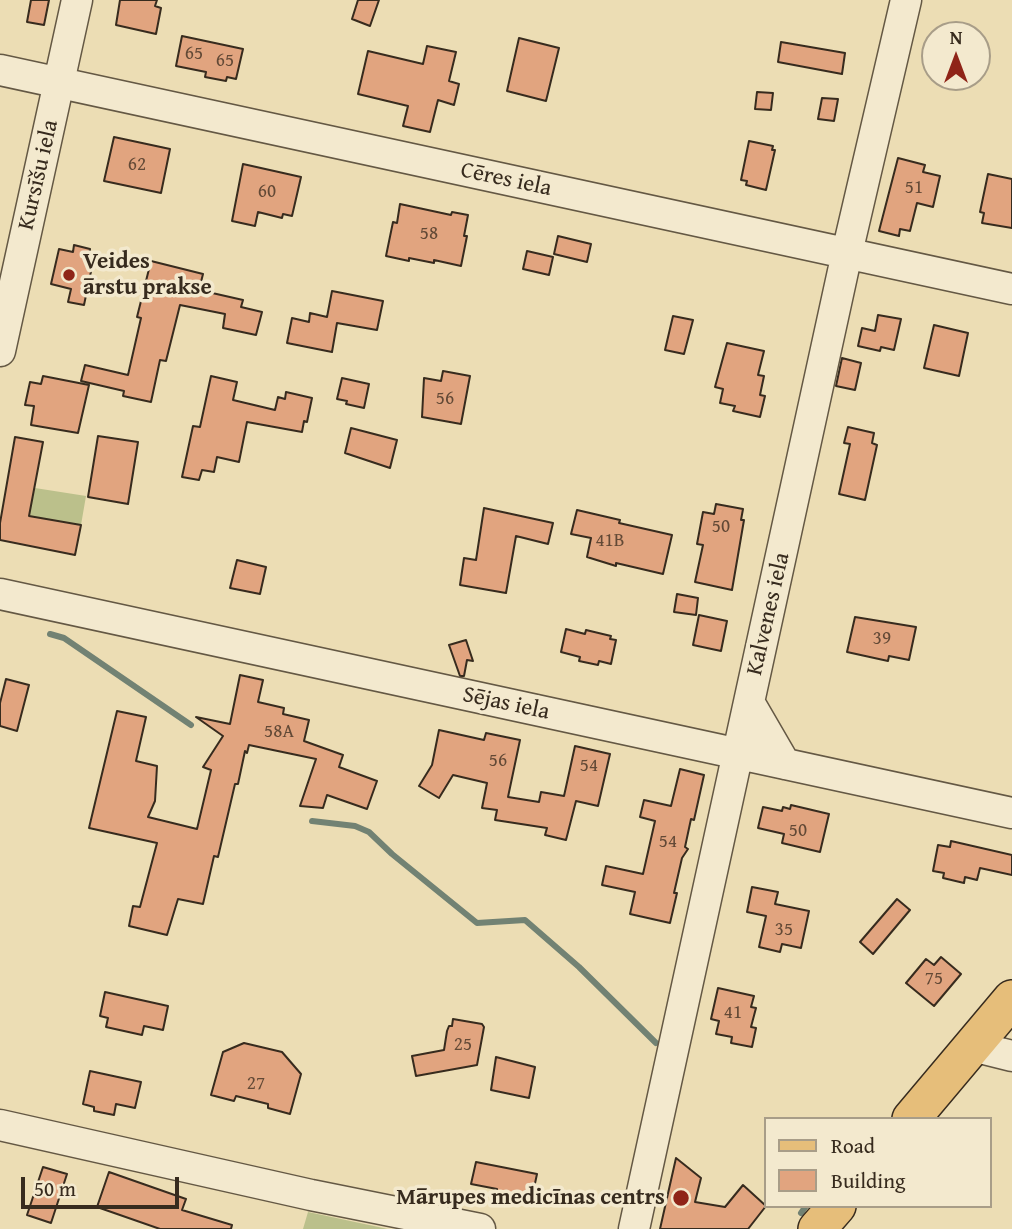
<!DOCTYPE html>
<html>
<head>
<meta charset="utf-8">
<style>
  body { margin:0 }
  #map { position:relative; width:1012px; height:1229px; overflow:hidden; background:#ecddb4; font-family:"Gentium Book Plus",serif }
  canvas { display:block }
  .legend { position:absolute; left:764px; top:1117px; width:228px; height:91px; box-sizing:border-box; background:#f3e9ce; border:2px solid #a89d88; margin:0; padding:9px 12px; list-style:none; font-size:21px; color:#372b1e }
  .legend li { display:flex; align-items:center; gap:14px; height:35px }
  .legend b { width:35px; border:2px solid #a89d88 }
  .north { position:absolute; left:921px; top:21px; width:70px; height:70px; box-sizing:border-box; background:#f3e9ce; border:2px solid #a89d88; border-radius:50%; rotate:0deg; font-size:19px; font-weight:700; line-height:28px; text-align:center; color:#372b1e }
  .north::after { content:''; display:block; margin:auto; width:24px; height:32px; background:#8f2418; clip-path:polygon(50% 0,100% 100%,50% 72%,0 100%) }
  .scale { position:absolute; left:21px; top:1177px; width:158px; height:32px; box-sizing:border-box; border:4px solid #372b1e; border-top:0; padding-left:9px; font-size:21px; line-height:24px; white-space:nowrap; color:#372b1e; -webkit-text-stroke:5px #f3e9ce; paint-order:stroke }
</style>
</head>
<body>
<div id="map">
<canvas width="1012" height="1229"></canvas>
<ul class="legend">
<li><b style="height:9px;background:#e6be7a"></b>Road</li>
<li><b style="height:19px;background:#e1a47f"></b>Building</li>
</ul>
<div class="north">N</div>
<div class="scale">50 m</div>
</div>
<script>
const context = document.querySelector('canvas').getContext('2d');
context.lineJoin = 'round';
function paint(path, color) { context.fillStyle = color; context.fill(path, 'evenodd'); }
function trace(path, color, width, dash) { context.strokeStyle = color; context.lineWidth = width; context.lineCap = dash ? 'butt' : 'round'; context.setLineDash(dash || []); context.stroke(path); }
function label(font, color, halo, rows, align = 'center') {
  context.font = font + ' "Gentium Book Plus",serif'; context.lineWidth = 7; context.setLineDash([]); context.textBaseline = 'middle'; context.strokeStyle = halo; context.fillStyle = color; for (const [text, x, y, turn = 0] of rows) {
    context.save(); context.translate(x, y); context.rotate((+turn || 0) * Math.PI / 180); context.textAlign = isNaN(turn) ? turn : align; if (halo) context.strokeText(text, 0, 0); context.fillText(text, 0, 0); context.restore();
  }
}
paint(new Path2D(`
  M35,488L86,496L81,525L29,516Z
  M308,1212L388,1229H303Z`), '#bbc08b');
trace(new Path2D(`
  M50,634L64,638L191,725
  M312,821L355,826L369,832L392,854L477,923L525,920L579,967L656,1043
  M801,1213L806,1206`), '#728273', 6);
const building = new Path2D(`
  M31,0H49L44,25L27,22Z
  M120,0H157L155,6L161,8L156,34L116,25Z
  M358,0H379L370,26L352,19Z
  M182,36L243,49L236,79L227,77L226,81L205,77L206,72L176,66Z
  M519,38L559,48L546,101L507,91Z
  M781,42L845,53L842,74L778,62Z
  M427,46L456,52L449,81L459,84L454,105L438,100L430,132L403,126L408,106L358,94L368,51L423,64Z
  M757,92L773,93L771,110L755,109Z
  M822,98L838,99L834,121L818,119Z
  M114,137L170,149L161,193L104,181Z
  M749,141L773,146L772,150H775L766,190L746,185L747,181L741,180Z
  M898,158L925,165L923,172L940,176L933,207L917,203L910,231L900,229L899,236L879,231Z
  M243,164L301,177L292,216L283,214L282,218L258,212L255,226L232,221Z
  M988,174L1012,179V228L982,223L984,213L980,212Z
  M400,204L451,215L452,212L468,215L464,236H467L461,266L434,260V263L409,258V261L386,256L393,222L397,223Z
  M558,236L591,244L587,262L554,254Z
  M74,245L90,249L89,255L94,257L84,305L68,302L71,289L51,284L59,249L73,252Z
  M527,251L553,257L549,275L523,269Z
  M151,261L203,274L199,290L243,300L241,307L262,312L256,335L223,328L225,314L180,305L166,361L160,360L151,402L123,396L124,391L81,381L85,365L128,375L141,318L137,317Z
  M332,291L383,301L377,330L337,323L332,352L287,343L292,318L309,322L310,313L327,317Z
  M878,315L901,319L894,350L881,347L880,351L858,346L862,328L875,331Z
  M673,316L693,320L684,354L665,350Z
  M934,325L968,333L959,376L924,368Z
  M727,343L764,351L758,375L764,376L760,395L765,396L760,417L733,411L735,406L720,403L723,389L715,387Z
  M842,358L861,363L855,390L836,386Z
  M443,371L470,376L461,424L422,417L424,378L441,381Z
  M43,376L89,385L78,433L31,425L34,406L25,405L30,382L41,384Z
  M211,376L237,382L233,400L275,410L278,397L285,399L286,392L312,398L307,422L304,421L302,432L247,422L239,462L217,457L214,472L202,470L199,480L182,477L193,426L200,427Z
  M342,378L369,384L364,408L346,404L347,401L337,399Z
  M848,427L874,433L872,443L877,445L865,500L839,494L850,444L844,443Z
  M351,428L397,440L390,468L345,453Z
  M98,436L138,442L128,504L88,497Z
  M15,437L43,442L29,516L81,525L75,555L0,540V523Z
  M716,504L743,509L741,520H744L732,590L695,582L703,545L697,544L703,512L714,514Z
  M484,508L553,523L548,544L516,536L506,593L460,585L464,558L476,560Z
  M577,510L620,520L619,523L672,535L663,574L616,563V566L587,557L591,538L571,534Z
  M237,560L266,567L260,594L230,588Z
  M677,594L698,598L696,615L674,612Z
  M699,615L727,621L721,651L693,645Z
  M855,617L916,627L909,660L889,656L888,661L847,652Z
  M566,629L585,634L586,630L611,636L610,639L616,640L611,664L599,661L598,665L579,661L580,657L561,652Z
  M466,640L473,661L467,660L464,676H460L449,645Z
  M240,675L263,680L258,702L284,708L283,714L309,720L304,741L343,755L339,767L377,781L367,809L327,795L323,808L300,806L316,759L249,745L247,753L245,751L238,784H235L218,857L214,856L203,904L178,899L167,935L129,926L133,906L140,907L157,843L89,828L117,711L146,717L136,761L157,766L155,801L148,817L197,829L211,770L203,767L223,736L196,717L230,724Z
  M6,679L29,685L17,731L0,726V703Z
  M439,730L484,740L486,733L520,740L508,797L539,802L541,792L564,796L575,746L610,754L598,806L576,801L566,840L545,835L547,828L495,820L497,810L482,808L487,783L453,775L439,798L419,786L432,765Z
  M680,769L704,775L694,820L691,819L685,847L688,849L682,858L674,893H677L670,923L630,914L635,892L602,885L606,866L643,874L655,821L640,817L644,800L671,806Z
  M791,805L829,814L820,852L782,843L784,834L758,828L763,807L782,811L783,807L790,809Z
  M951,841L1012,855V875L980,868L977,880L965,877L964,883L943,878L944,873L933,871L938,845L950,847Z
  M752,887L778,892L775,904L809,911L801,948L782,944L780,952L759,947L766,916L747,912Z
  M897,899L910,910L873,954L860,942Z
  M941,957L961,974L934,1006L906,983L926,959L934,965Z
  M718,988L754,996L751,1007L756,1008L751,1027L756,1028L752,1047L731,1043L732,1037L716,1034L719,1021L711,1019Z
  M105,992L168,1006L163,1030L144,1026L142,1035L106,1027L108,1018L100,1016Z
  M453,1019L482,1024L484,1027L477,1065L416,1076L412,1056L444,1050L447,1031L449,1026H452Z
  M244,1043L282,1052L301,1074L290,1114L268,1108V1104L236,1096L234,1101L211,1095L223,1052Z
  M496,1057L535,1067L529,1098L491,1090Z
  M90,1071L141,1082L135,1108L116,1104L114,1115L94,1111V1107L83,1104Z
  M676,1158L701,1178L695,1202L725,1207L743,1185L766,1206L748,1229H660Z
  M476,1162L537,1174L534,1188L543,1189L540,1205L496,1196L497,1189L471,1184Z
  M43,1167L67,1174L51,1223L27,1215Z
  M109,1172L186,1199L182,1210L232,1225L231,1229H160L97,1207Z`);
paint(building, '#e1a47f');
trace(building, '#372b1e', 2);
const minor = new Path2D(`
  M0,70L1012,289
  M0,351L77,0
  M0,594L1012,813
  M749,702L785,764
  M972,1046L1012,1056
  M0,1125L311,1195L480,1229
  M634,1229L847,253L906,0`);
const major = new Path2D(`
  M911,1119L1012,999
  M817,1229L837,1206`);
trace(minor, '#645844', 33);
trace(major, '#372b1e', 40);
trace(minor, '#f3e9ce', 30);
trace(major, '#e6be7a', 37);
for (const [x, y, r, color] of [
  [69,275,7,"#8f2418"],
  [681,1198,9,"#8f2418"]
]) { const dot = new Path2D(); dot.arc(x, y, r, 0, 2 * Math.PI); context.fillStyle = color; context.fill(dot); trace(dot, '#f3e9ce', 2.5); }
label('19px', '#624936', null, [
  ["65",194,54],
  ["65",225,61],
  ["62",137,165],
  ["51",914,188],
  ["60",267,192],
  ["58",429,234],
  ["56",445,399],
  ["50",721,527],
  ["41B",610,541],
  ["39",882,639],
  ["58A",279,732],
  ["56",498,761],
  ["54",589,766],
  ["50",798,831],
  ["54",668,842],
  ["35",784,930],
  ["75",934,979],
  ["41",733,1013],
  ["25",463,1045],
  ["27",256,1084]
]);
label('23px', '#372b1e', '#f3e9ce', [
  ["Kursīšu iela",39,175,-77],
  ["Cēres iela",506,180,12],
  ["Kalvenes iela",769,614,-77],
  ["Sējas iela",506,704,12]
]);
label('bold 23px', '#372b1e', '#f3e9ce', [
  ["Veides",83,262],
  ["ārstu prakse",83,288],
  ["Mārupes medicīnas centrs",665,1198,"right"]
], 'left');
</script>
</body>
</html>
